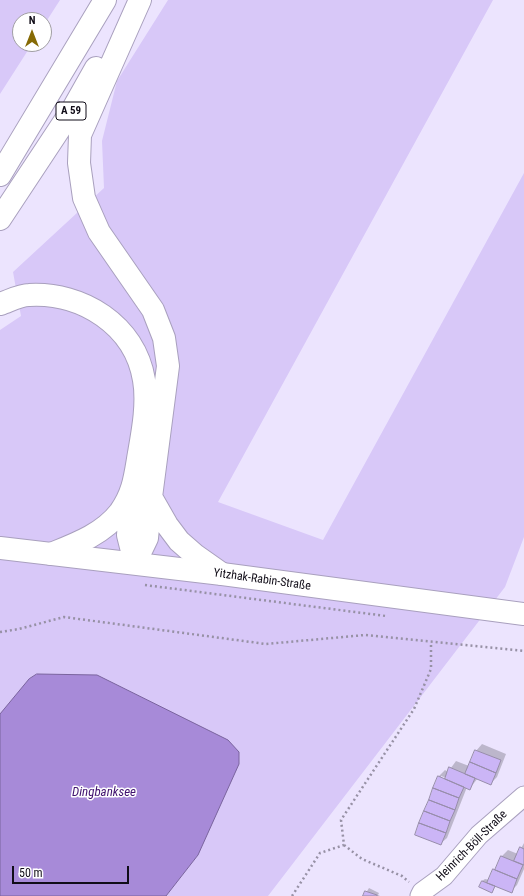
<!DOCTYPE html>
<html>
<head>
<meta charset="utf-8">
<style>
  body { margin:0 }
  #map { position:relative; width:524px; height:896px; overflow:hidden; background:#ece4fe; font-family:"Roboto Condensed",sans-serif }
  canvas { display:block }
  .north { position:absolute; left:12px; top:12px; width:40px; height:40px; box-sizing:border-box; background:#fff; border:1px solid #a09ea3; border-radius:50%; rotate:0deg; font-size:11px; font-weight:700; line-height:16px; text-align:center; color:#110d18 }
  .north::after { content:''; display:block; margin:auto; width:14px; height:18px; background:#866a05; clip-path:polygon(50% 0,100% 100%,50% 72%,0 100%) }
  .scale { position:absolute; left:12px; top:866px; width:117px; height:18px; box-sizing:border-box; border:2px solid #110d18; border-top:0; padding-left:5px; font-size:12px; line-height:14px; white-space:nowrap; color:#110d18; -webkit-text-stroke:3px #fff; paint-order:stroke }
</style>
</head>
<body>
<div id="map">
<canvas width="524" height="896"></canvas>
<div class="north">N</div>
<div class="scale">50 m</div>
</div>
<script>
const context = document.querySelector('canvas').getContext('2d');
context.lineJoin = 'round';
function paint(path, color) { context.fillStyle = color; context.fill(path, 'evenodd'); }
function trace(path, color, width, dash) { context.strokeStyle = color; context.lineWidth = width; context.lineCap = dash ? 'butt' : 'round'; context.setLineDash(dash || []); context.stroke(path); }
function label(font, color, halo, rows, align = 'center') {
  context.font = font + ' "Roboto Condensed",sans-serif'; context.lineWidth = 3; context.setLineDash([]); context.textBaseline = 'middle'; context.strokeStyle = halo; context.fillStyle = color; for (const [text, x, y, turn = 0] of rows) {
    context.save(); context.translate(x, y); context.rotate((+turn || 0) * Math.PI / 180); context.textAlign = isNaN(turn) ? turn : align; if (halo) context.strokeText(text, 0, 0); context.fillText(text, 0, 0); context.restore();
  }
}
paint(new Path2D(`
  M0,0H60L44,25V20H20V44H32L0,94Z
  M168,0H493L218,502L323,540L524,173V537L505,587L268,896H166L198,855L2,713L0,714V330L21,316L13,272L104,188L102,141L117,81Z`), '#d8c8f8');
const water = new Path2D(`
  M37,674L97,675L228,740L239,752V764L198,855L166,896H0V714L29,679Z`);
paint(water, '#a78ad8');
trace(water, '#7a649e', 1);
paint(new Path2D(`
  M482,744L506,754L497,777L491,783L478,778L470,788L467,787L447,838L440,844L416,834L439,776L445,770L448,772L456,761L469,766L476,751ZM441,776L450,779L449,781L441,778Z
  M524,843V869L517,885L511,891L496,885L492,891L482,881L485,879L490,880L502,856L508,850L518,854Z
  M369,888L379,893L378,895L380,896H364Z`), '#0003');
const building = new Path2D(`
  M475,750L501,760L496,773L470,762Z
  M470,762L496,773L491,785L465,774Z
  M449,767L475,778L470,790L445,779Z
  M438,776L464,787L459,798L433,788Z
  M433,788L459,798L455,810L429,800Z
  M429,800L455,810L450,821L424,811Z
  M424,811L450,821L446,833L419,823Z
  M419,823L446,833L441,845L415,835Z
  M520,847L524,849V865L514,861Z
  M501,856L523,865L517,879L495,870Z
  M493,869L517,879L512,893L487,883Z
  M482,881L495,886L492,893L479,887Z
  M365,891L377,895V896H363Z`);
paint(building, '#cbb5f6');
trace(building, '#978daa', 1);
const minor = new Path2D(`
  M420,896L422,892L444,876L479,835L524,796`);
const major = new Path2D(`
  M0,548L222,574L524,614`);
const highway = new Path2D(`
  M140,0L80,135L79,163L84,198L99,232L153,310L164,338L168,366L151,497L167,525L179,541L195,555L222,574
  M0,175L105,0
  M0,219L74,107L96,68
  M0,304C9,301 20,295 29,295C82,292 135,325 144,380C148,403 143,430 139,453C135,476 134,492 120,512C103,534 76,544 51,554
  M131,495L128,535L135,563
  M135,563L147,538L151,497`);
trace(minor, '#a9a0be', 21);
trace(major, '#a9a0be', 24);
trace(highway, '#a9a0be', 24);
trace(new Path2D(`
  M145,585L386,616
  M0,632L19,629L64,617L266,644L365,635L524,651
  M344,845L362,859L402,876L409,882
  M292,896L320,853L344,845L341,820L414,709L431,669V642`), '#9791a5', 2.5, [2, 3]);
trace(minor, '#fff', 19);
trace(major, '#fff', 22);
trace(highway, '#fff', 22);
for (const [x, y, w] of [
  [71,111,30]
]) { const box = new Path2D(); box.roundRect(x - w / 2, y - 9, w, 18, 3); context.fillStyle = '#fff'; context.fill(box); trace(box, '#110d18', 1); }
label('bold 11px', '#110d18', null, [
  ["A 59",71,111]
]);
label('12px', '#110d18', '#fff', [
  ["Yitzhak-Rabin-Straße",262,580,8],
  ["Heinrich-Böll-Straße",472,846,-45]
]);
label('italic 13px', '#40126f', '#fff', [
  ["Dingbanksee",104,793]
]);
</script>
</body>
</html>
